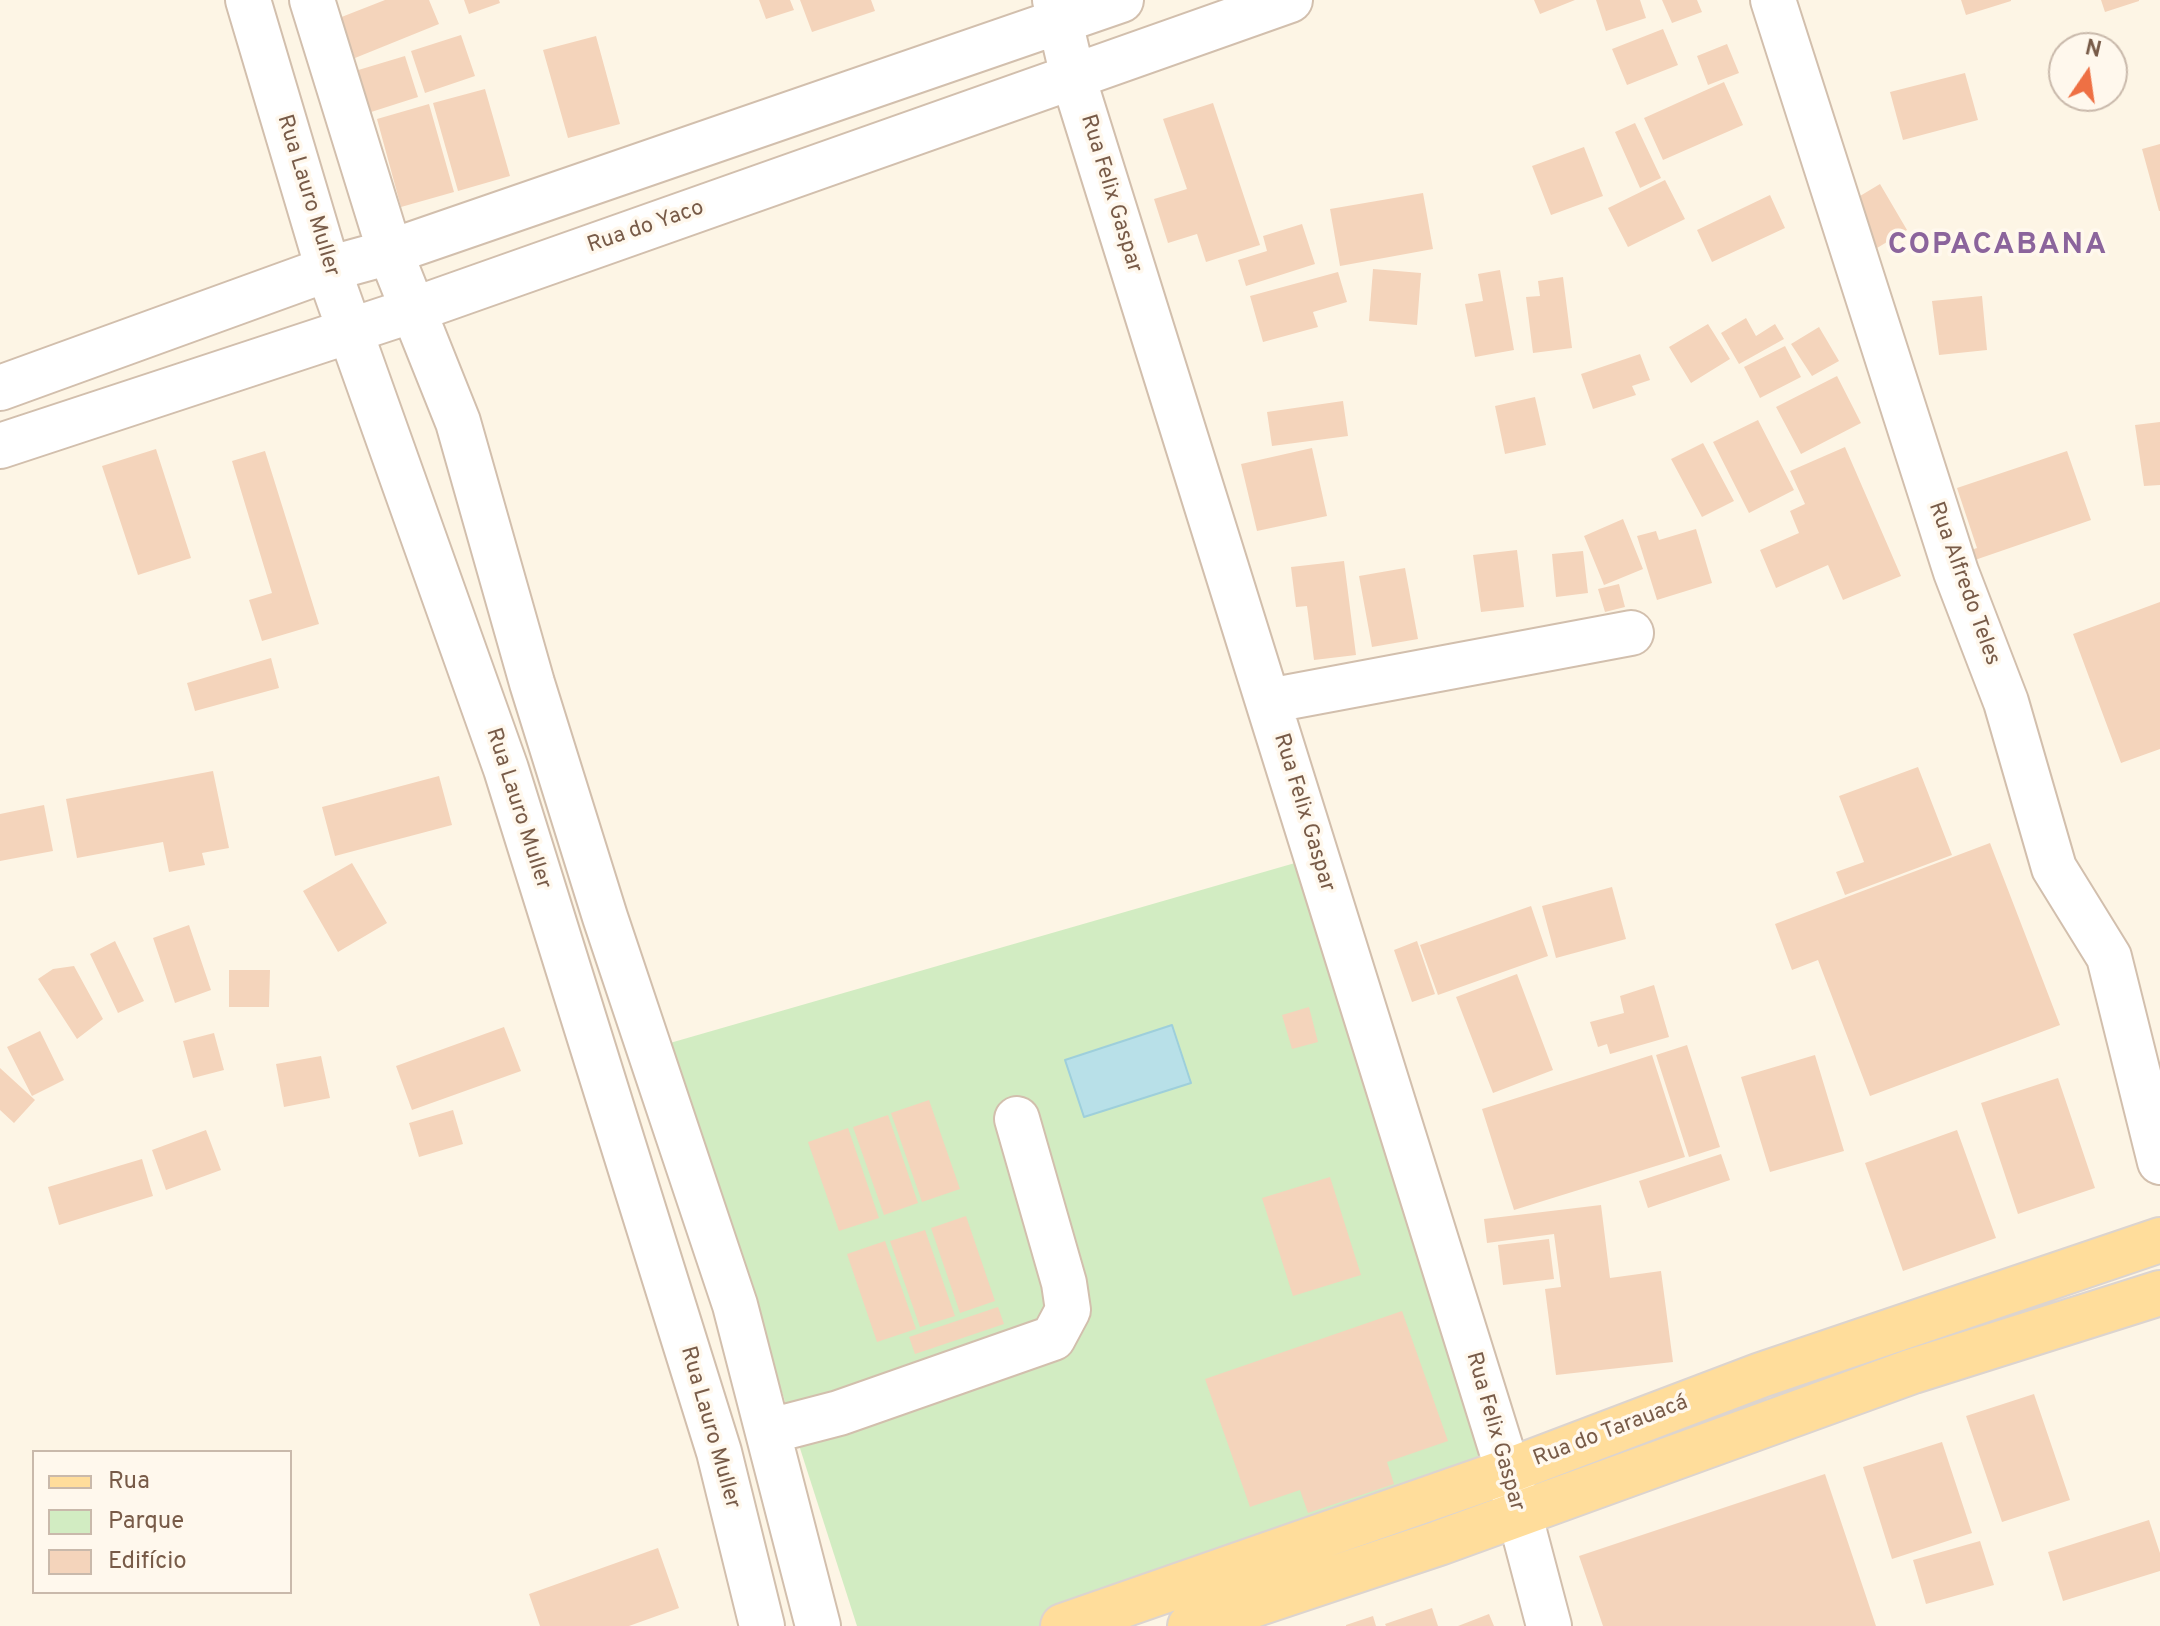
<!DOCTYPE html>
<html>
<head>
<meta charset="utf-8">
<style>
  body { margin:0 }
  #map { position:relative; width:2160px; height:1626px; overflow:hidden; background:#fdf5e5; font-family:Overpass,sans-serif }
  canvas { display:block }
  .legend { position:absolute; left:32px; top:1450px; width:260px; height:144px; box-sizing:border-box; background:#fff8ed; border:2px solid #c9b9ab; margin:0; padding:10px 14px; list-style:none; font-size:24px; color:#785b48 }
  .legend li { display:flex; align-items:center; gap:16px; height:40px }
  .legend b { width:40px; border:2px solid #c9b9ab }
  .north { position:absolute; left:2048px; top:32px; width:80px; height:80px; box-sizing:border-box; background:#fff8ed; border:2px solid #c9b9ab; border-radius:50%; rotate:13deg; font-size:22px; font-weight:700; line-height:32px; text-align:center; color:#785b48 }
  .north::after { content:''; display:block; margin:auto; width:28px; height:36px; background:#ee7044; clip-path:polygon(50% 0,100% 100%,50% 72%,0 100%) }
</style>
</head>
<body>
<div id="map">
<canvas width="2160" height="1626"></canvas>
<ul class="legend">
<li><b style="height:10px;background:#ffdd9b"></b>Rua</li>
<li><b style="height:22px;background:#d2ecc2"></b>Parque</li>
<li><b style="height:22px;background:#f4d4bb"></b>Edifício</li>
</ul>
<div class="north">N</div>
</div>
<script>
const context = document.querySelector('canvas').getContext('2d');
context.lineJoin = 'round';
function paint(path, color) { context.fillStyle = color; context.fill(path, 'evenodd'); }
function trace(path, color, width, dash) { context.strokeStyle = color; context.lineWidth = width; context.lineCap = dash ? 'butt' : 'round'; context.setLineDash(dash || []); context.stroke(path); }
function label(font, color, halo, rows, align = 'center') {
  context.font = font + ' Overpass,sans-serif'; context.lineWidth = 7; context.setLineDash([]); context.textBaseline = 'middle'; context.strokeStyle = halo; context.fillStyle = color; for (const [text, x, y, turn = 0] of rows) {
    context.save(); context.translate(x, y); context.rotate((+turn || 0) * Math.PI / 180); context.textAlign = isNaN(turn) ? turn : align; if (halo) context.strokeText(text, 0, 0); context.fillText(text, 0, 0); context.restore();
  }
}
paint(new Path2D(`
  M1295,863L1487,1477L1046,1626H857L670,1043Z`), '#d2ecc2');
const water = new Path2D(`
  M1172,1025L1191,1083L1084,1117L1065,1060Z`);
paint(water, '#b8e0e8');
trace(water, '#9ecfdb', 2);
paint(new Path2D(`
  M385,0H429L439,24L355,58L339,18Z
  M464,0H499L500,3L469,14Z
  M759,0H790L794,10L766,19Z
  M800,0H871L875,11L812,32Z
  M1534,0H1575L1540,14Z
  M1596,0H1640L1646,18L1606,31Z
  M1662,0H1697L1702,12L1672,23Z
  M1961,0H2011V1L1966,15Z
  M2101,0H2139V1L2105,12Z
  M1663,29L1678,65L1627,85L1612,49Z
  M461,35L475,76L425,93L411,51Z
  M596,36L620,124L568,138L543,50Z
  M1727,44L1739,73L1708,85L1697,56Z
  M405,56L418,97L368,113L355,71Z
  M1965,73L1978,120L1903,140L1890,92Z
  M1724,82L1743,125L1663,160L1644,118Z
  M485,89L510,176L458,191L433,103Z
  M1213,103L1260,245L1206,262L1197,234L1168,243L1154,199L1187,189L1163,119Z
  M429,104L454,192L401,207L377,119Z
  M1635,123L1661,178L1640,188L1615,132Z
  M2160,144V211H2159L2142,149Z
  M1584,147L1603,196L1551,215L1532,166Z
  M1665,180L1685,219L1628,247L1608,208Z
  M1880,184L1907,230L1877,248L1850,202Z
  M1423,193L1433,249L1340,266L1330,209Z
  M1770,195L1785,228L1712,262L1697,230Z
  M1302,224L1315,264L1246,286L1238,260L1267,251L1263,236Z
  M1373,269L1421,273L1417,325L1369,321Z
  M1500,270L1514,350L1475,357L1465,304L1483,301L1478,274Z
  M1338,272L1347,302L1313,312L1318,327L1263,342L1250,296Z
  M1563,277L1572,348L1533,353L1526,297L1540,296L1538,281Z
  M1982,296L1987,350L1939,355L1932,301Z
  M1746,318L1756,336L1775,324L1784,339L1739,364L1721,333Z
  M1708,324L1730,359L1691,383L1669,347Z
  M1819,327L1839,361L1812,376L1791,344Z
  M1785,346L1801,377L1760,398L1744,367Z
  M1640,354L1650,380L1632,386L1636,395L1593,409L1581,374Z
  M1837,376L1861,423L1801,454L1776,407Z
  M1535,397L1546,445L1505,454L1495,406Z
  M1343,401L1348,436L1272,446L1267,412Z
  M1758,420L1794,490L1749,513L1713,442Z
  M2160,422V485L2144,486L2135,425Z
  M1703,443L1734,501L1702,517L1671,459Z
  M1845,447L1901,576L1843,600L1828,565L1776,588L1760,550L1799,533L1790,511L1805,504L1790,471Z
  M1312,448L1327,516L1257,531L1241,464Z
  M156,449L191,558L138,575L102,466Z
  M265,451L319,624L262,641L249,600L272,593L232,461Z
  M2067,451L2091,520L1972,561L1968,551L1977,548L1957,488Z
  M1623,519L1643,569L1604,585L1584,536Z
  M1696,529L1712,583L1657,600L1637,536L1656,531L1659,540Z
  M1517,550L1524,607L1481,612L1473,555Z
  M1583,551L1588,593L1556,597L1552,554Z
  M1344,561L1356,655L1314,660L1307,606L1296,607L1291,567Z
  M1405,568L1418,639L1372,647L1359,576Z
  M1619,584L1625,607L1605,612L1598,589Z
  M2160,602V749L2121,763L2073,634Z
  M271,658L279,688L195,711L187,683Z
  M1918,767L1952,855L1845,895L1836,872L1864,862L1839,796Z
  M213,771L229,848L202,853L205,865L169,872L163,842L77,858L66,799Z
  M439,776L452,825L335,856L322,807Z
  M44,805L53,851L0,861V814Z
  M1990,843L2060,1025L1870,1096L1818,960L1792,970L1775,924Z
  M352,863L387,923L338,952L303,891Z
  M1612,887L1626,939L1556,958L1542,906Z
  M1531,906L1548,956L1438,995L1420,945Z
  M189,925L211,990L175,1003L153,938Z
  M115,941L144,1001L118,1013L90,954Z
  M1417,941L1435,994L1412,1002L1394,950Z
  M74,966L103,1019L77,1039L38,979L53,969Z
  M229,970H270L269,1007H229Z
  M1517,974L1553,1070L1493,1093L1456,997Z
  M1654,985L1669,1037L1610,1054L1607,1044L1598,1047L1590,1022L1624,1013L1620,996Z
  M1309,1007L1318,1042L1292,1049L1282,1015Z
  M504,1027L521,1071L412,1110L396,1066Z
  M40,1031L64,1080L32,1096L7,1047Z
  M214,1033L224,1070L193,1078L183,1041Z
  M1687,1045L1720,1147L1689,1157L1656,1055Z
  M1652,1055L1685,1157L1514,1210L1482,1109Z
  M1815,1055L1844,1151L1770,1172L1741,1077Z
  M321,1056L330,1098L284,1107L276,1064Z
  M0,1068L35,1100L14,1123L0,1110Z
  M2058,1078L2095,1188L2018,1214L1981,1103Z
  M929,1100L960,1189L922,1202L891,1113Z
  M453,1110L463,1144L419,1157L409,1123Z
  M888,1115L918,1203L884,1215L853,1127Z
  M848,1128L879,1218L839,1231L808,1142Z
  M206,1130L221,1170L166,1190L152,1150Z
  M1957,1130L1996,1238L1903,1271L1865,1163Z
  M1721,1154L1730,1180L1648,1208L1639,1181Z
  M142,1159L153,1196L59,1225L48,1187Z
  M1330,1177L1361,1275L1293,1296L1262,1198Z
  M1601,1205L1610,1278L1661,1271L1673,1362L1556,1375L1545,1289L1561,1287L1554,1234L1487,1243L1484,1219Z
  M966,1216L995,1301L960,1313L931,1228Z
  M925,1230L955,1316L920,1327L890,1241Z
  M1549,1239L1554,1279L1503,1285L1498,1245Z
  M885,1241L916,1329L877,1342L847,1254Z
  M998,1307L1004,1324L915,1354L909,1337Z
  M1402,1311L1448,1441L1387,1462L1394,1484L1308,1513L1300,1490L1250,1507L1205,1379Z
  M2034,1394L2070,1500L2002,1522L1966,1416Z
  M1942,1442L1972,1533L1892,1559L1863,1467Z
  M1825,1474L1876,1626H1603L1579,1556Z
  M2149,1520L2160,1553V1571L2063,1601L2048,1552Z
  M1980,1541L1994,1585L1926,1604L1913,1560Z
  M658,1548L679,1608L629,1626H540L529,1594Z
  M1432,1608L1438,1626H1386L1385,1624Z
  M1489,1614L1494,1626H1458Z
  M1373,1616L1376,1626H1346V1625Z`), '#f4d4bb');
const minor = new Path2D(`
  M248,0L328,269L506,769L719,1452L762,1626
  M312,0L390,252L458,422L532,683L605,917L735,1305L818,1626
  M1055,0L1073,77L1508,1471L1549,1626
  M1773,0L1956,572L2006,702L2054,868L2109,957L2160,1162
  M0,388L328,269L390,252L1121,0
  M0,446L413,310L1290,0
  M1268,701L1631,633
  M770,1431L839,1413L1053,1338L1068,1310L1064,1283L1017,1119`);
const major = new Path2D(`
  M1063,1626L1508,1471L1761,1375L2160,1240
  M1190,1626L1439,1543L1913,1371L2160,1293`);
trace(minor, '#d2bfad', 48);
trace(major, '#dcd4cf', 48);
trace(minor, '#fff', 44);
trace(major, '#ffdd9b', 44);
label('22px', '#785b48', '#fff8ed', [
  ["Rua Felix Gaspar",1110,194,73],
  ["Rua Lauro Muller",307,196,73],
  ["Rua do Yaco",646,228,-19],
  ["Rua Alfredo Teles",1963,584,70],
  ["Rua Lauro Muller",517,809,72],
  ["Rua Felix Gaspar",1303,813,73],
  ["Rua Lauro Muller",709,1428,74],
  ["Rua Felix Gaspar",1494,1432,74],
  ["Rua do Tarauacá",1611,1432,-21]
]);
context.letterSpacing = '2px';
label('bold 30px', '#8b649c', '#fff8ed', [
  ["COPACABANA",1998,247]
]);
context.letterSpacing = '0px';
</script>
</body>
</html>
